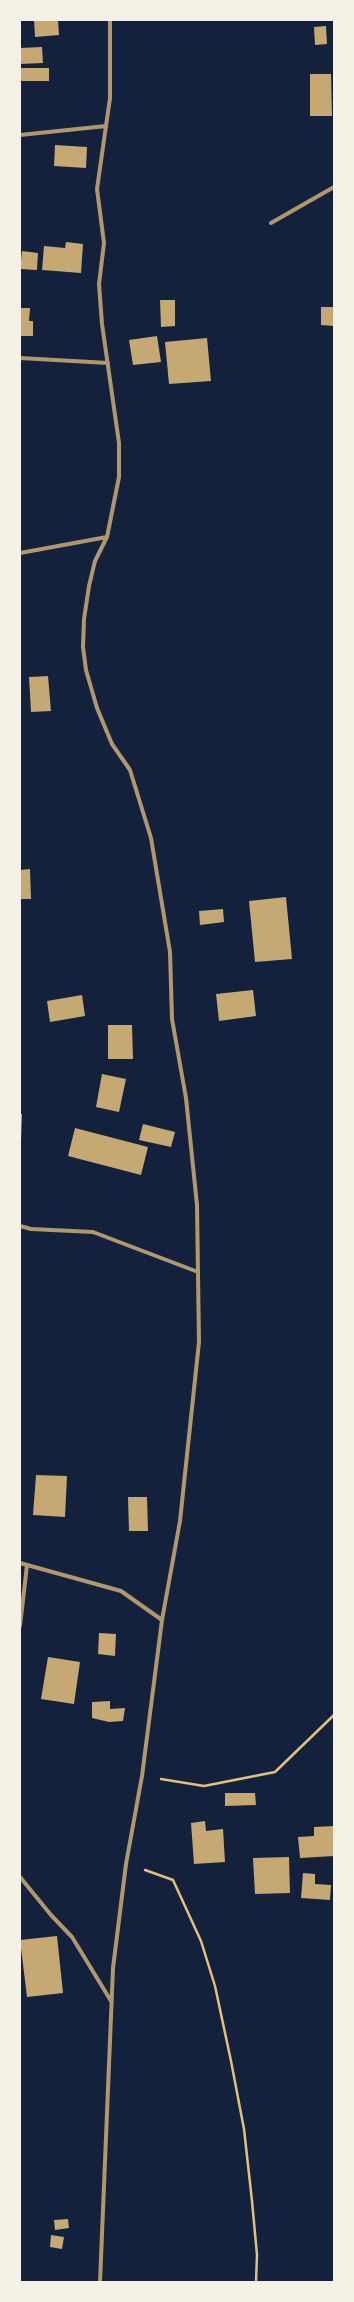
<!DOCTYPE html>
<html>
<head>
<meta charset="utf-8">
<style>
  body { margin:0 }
  #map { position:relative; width:354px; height:2302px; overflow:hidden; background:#14213d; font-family:"Sofia Sans Condensed",sans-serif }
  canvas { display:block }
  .frame { position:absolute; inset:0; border:21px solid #f6f1e7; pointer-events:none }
</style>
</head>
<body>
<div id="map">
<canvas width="354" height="2302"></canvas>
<div class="frame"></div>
</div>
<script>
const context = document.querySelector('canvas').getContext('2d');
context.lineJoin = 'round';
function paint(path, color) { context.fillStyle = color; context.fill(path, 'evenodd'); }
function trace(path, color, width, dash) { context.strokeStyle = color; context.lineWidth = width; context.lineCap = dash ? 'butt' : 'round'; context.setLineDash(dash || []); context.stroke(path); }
paint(new Path2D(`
  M34,20H58L59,35L35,37Z
  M326,26L327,44L315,45L314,27Z
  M42,47L43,63L20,64V48Z
  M20,68H49V81H20Z
  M310,74H331L332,116H310Z
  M55,145L87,147L86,168L54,166Z
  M66,242L83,244L81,273L42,270L44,246L65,248Z
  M22,251L38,253L37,270L20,269Z
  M160,300H175V326L161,327Z
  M321,307H334V326L321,325Z
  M20,308H30L29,321H33V336H20Z
  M157,336L161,362L133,365L129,340Z
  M207,338L211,381L169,384L165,342Z
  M48,676L51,711L31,712L29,677Z
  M30,869L31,899H20V870Z
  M286,897L292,959L255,962L249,901Z
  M223,909L224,922L200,925L199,911Z
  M253,990L256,1016L219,1021L216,994Z
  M82,995L85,1016L50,1022L47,1001Z
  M108,1025H132L133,1059H108Z
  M102,1074L126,1079L119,1112L96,1107Z
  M20,1114H22L21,1141H20Z
  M143,1124L175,1132L171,1147L139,1140Z
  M75,1128L148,1147L141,1175L68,1156Z
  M36,1475L67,1476L65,1517L33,1515Z
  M128,1497H147L148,1531H129Z
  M99,1633L116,1634L115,1656L98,1654Z
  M48,1657L80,1662L74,1704L41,1699Z
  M110,1701V1709L125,1708L123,1721L109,1722L92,1718V1702Z
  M225,1793H255L256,1805L225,1806Z
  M205,1821L206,1831L223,1829L225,1862L194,1864L191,1823Z
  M334,1826V1856L300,1858L298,1837L314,1836V1827Z
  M289,1857L290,1893L255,1894L253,1858Z
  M303,1873L315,1874V1884L331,1885L330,1900L301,1898Z
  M57,1936L63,1993L27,1997L20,1940Z
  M68,2219L69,2228L55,2230L54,2220Z
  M51,2235L64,2237L62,2249L50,2247Z`), '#c6a872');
trace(new Path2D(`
  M161,1779L204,1786L275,1772L334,1715
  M145,1870L173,1880L201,1941L215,1986L231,2061L244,2129L252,2201L257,2255L256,2282`), '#e5c07b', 2.5);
trace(new Path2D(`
  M20,135L106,126
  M271,223L334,187
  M20,358L108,363
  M20,553L107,537
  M20,1226L31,1229L93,1232L198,1272
  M20,1563L121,1591L162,1620
  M20,1626L27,1565
  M20,1877L51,1915L72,1937L111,2001
  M100,2282L113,1968L126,1864L142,1776L162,1620L180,1521L199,1342L197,1205L186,1098L172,1019L170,952L151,838L130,770L112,744L97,708L86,670L83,647L84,619L89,586L95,561L107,537L119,477V443L102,324L99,284L104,243L97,189L110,98V20`), '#b1986c', 4);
</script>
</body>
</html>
